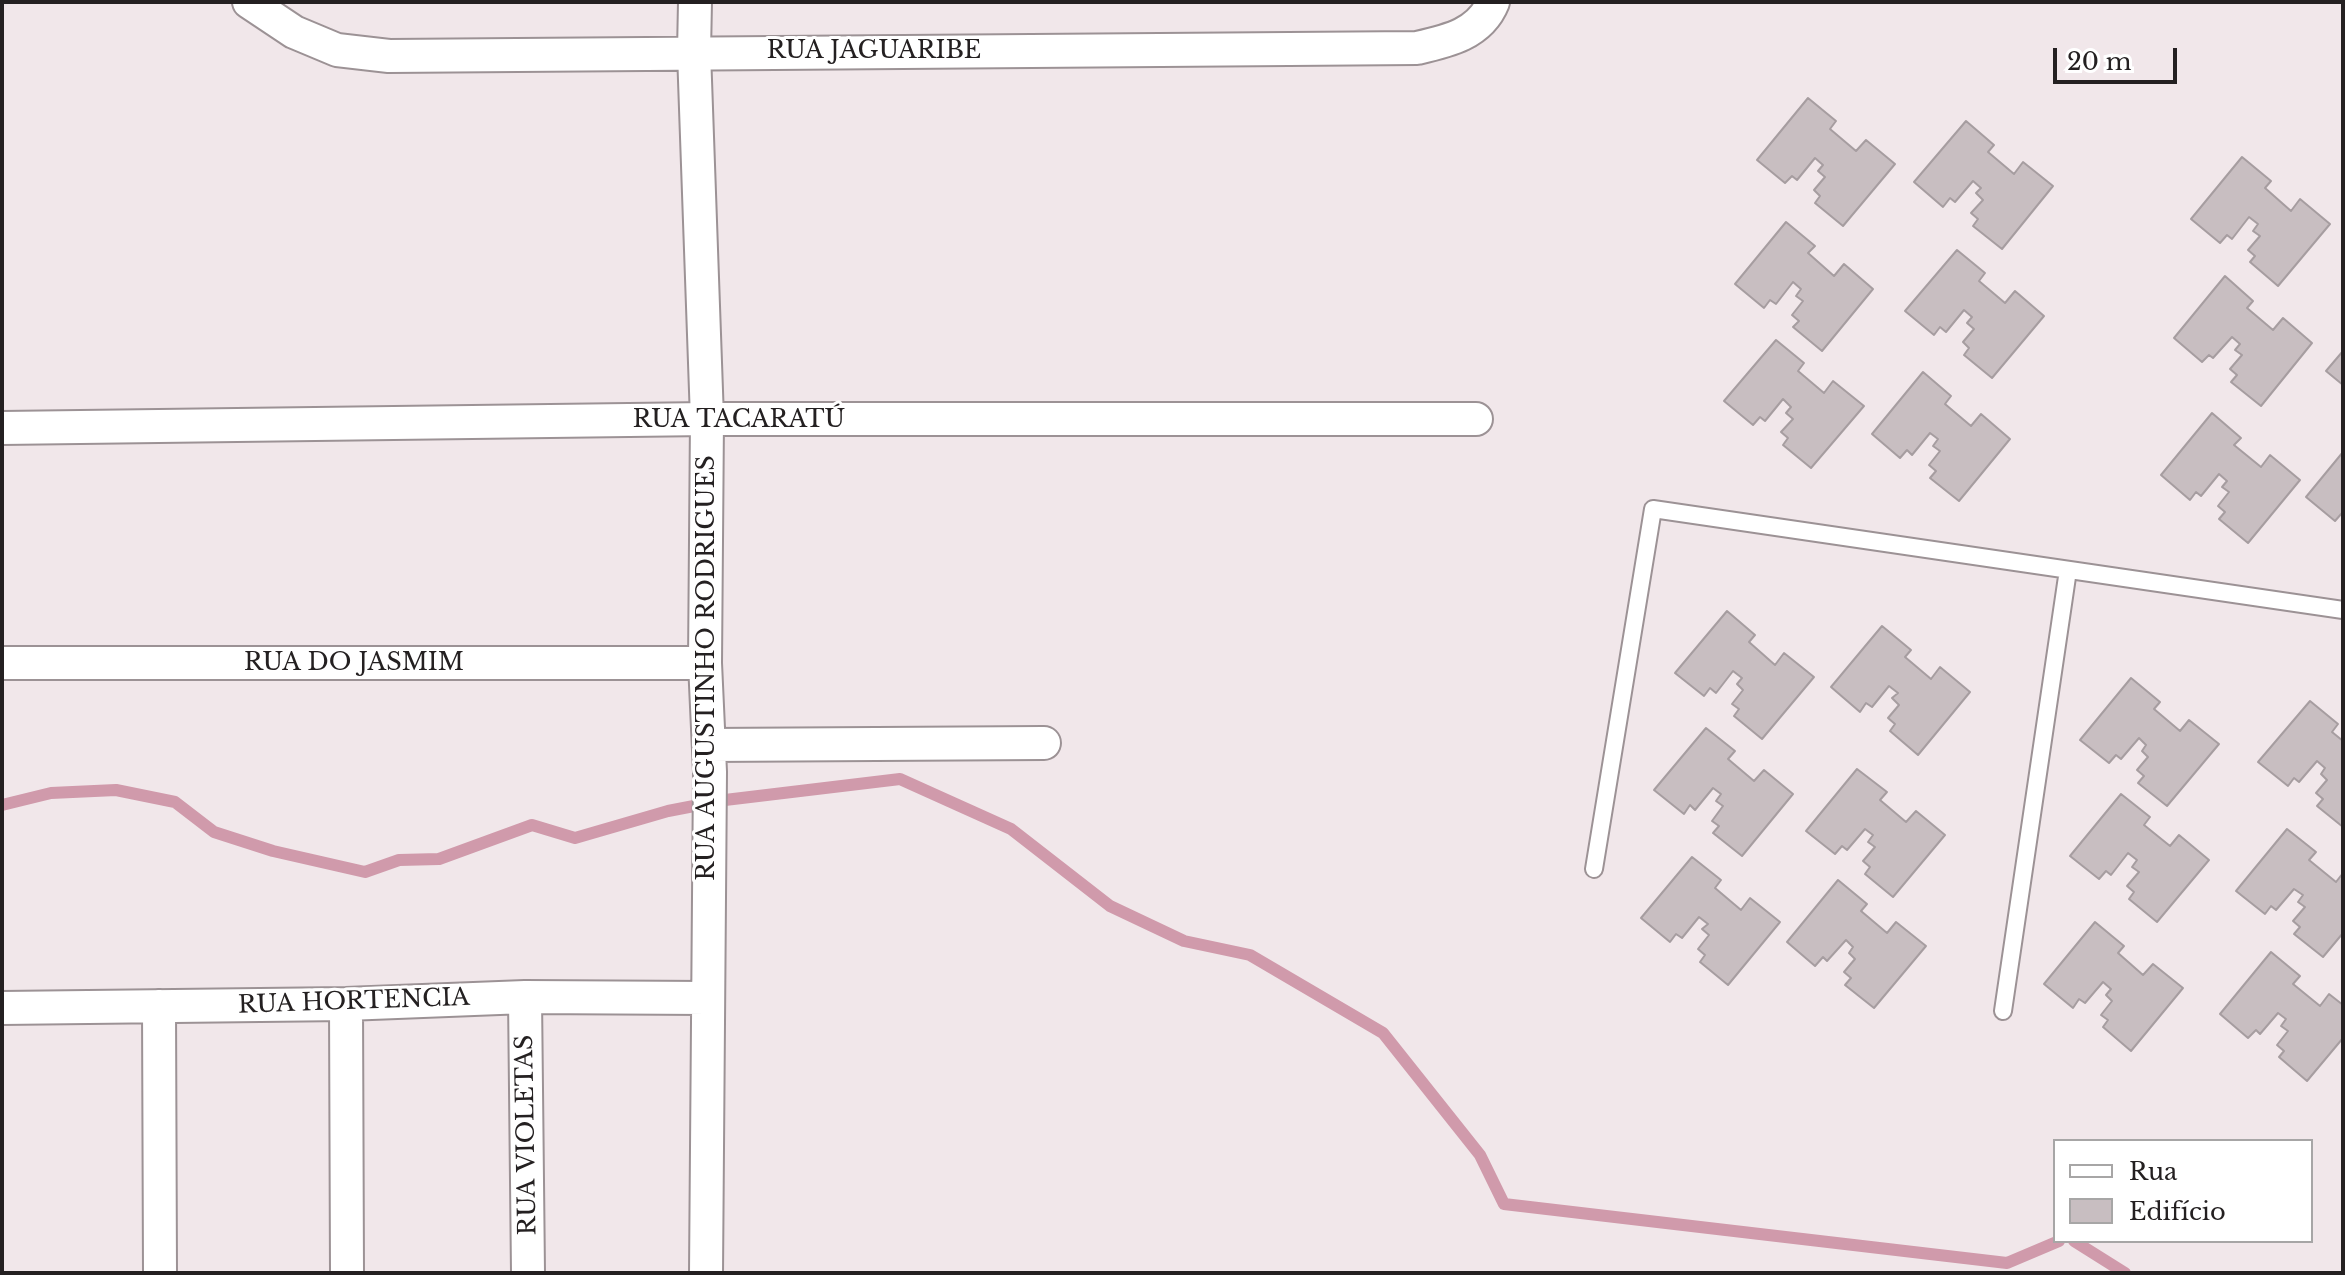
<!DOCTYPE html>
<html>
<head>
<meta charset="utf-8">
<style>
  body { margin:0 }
  #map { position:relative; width:2345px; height:1275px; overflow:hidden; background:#f1e7ea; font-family:"Libre Baskerville",serif }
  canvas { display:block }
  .frame { position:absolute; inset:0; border:4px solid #242021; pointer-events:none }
  .legend { position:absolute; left:2053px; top:1139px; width:260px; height:104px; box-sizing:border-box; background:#fff; border:2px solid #a7a6a6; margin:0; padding:10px 14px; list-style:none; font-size:24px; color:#242021 }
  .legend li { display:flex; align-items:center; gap:16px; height:40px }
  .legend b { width:40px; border:2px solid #a7a6a6 }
  .scale { position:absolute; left:2053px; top:48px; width:124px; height:36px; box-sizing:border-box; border:4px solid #242021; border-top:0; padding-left:10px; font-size:24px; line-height:28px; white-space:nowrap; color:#242021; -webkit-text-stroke:6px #fff; paint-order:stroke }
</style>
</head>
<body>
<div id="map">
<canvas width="2345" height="1275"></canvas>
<div class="frame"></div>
<ul class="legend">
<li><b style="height:10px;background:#fff"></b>Rua</li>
<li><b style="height:22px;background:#c8bec1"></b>Edifício</li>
</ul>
<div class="scale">20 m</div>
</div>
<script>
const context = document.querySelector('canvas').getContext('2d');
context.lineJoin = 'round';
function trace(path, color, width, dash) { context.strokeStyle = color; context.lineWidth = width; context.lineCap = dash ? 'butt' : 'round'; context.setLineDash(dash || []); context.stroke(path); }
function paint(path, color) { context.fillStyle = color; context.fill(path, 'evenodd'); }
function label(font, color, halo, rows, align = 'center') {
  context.font = font + ' "Libre Baskerville",serif'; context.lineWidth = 6; context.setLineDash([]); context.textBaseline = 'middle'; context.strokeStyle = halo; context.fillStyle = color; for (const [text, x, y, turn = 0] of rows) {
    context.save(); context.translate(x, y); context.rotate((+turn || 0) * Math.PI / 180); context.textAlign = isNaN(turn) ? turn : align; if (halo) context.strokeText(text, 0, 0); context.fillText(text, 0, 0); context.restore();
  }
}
trace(new Path2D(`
  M2,805L51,793L116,790L175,802L214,832L273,851L365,872L399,860L439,859L532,825L575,838L668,811L725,800L900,779L1011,829L1110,906L1184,941L1250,955L1383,1033L1480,1155L1504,1204L2007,1263L2059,1241
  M2074,1241L2125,1273`), '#d09aab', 12);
const building = new Path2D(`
  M1808,98L1836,121L1830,129L1856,151L1866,140L1895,164L1843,226L1815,203L1820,196L1814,190L1825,177L1818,171L1823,165L1815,158L1797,180L1792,176L1785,183L1757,160Z
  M1966,121L1994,145L1988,152L2014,174L2023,162L2053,186L2002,249L1973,226L1978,219L1971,213L1983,200L1976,193L1981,188L1973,181L1955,202L1950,198L1943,207L1914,182Z
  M2242,157L2271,181L2265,188L2291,211L2300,199L2330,224L2278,286L2250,262L2255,256L2248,250L2260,236L2253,231L2258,224L2249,217L2232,239L2227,235L2220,243L2191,219Z
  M1786,222L1815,246L1808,253L1834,276L1844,264L1873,289L1822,351L1793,327L1799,321L1792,315L1803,301L1796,296L1801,289L1793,282L1776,304L1770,300L1764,308L1735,284Z
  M1957,250L1985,273L1979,281L2005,303L2015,291L2044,316L1992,378L1964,355L1969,348L1963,342L1974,329L1967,323L1972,317L1964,310L1946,332L1940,327L1934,335L1905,311Z
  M2225,276L2253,301L2247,308L2273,330L2283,318L2312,343L2261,406L2231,382L2237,375L2230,369L2242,355L2235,350L2240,344L2232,337L2213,358L2209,355L2202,362L2174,338Z
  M1776,340L1804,363L1798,371L1824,393L1833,381L1864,406L1811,468L1783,445L1788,438L1781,432L1793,419L1786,413L1791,407L1783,399L1765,421L1760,417L1753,425L1724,401Z
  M2343,351V385L2326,371Z
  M1923,372L1951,396L1945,404L1971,426L1981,414L2010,439L1959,501L1930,478L1936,471L1929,465L1940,451L1933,446L1938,439L1930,433L1912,455L1907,450L1900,458L1872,434Z
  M2212,413L2241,438L2234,445L2261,467L2270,455L2300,480L2248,543L2219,519L2225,512L2218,506L2229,492L2222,487L2227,481L2219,474L2201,496L2196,492L2190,500L2161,475Z
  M2343,452V514L2342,513L2335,521L2306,497Z
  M1727,611L1755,635L1749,642L1775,665L1784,653L1814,677L1762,739L1734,716L1739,709L1732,704L1743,690L1737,684L1742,678L1733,671L1716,693L1710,688L1704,696L1675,673Z
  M1882,626L1911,650L1905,657L1931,679L1940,667L1970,692L1918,755L1890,731L1895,724L1888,718L1899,705L1892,698L1898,693L1889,686L1872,707L1866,703L1860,712L1831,687Z
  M2131,678L2160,702L2154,709L2180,731L2189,720L2219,744L2167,806L2138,783L2144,776L2137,770L2148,757L2142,751L2146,745L2139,738L2121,759L2116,755L2109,763L2080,740Z
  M2310,701L2338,724L2332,732L2343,741V827L2317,806L2323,799L2316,793L2327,780L2321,774L2325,768L2317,761L2299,782L2294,778L2288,786L2258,762Z
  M1706,728L1735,751L1728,759L1754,781L1764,770L1793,794L1742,856L1713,833L1719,826L1712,821L1723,806L1716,801L1721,794L1713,788L1695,810L1690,805L1684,814L1654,790Z
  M1857,769L1887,792L1880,800L1906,822L1916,811L1945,835L1893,897L1865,874L1870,867L1863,861L1875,847L1868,842L1873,835L1865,829L1847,850L1842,846L1835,854L1806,831Z
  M2121,794L2150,817L2144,825L2170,846L2179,835L2209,860L2157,922L2129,899L2134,892L2127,886L2139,872L2132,867L2137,860L2128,853L2111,875L2106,871L2099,879L2070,856Z
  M2287,829L2316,852L2309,860L2336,882L2343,873V933L2323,957L2294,934L2300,927L2293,921L2305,907L2298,902L2303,895L2294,889L2276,910L2271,906L2265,914L2236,891Z
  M1692,857L1721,880L1715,888L1741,910L1750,898L1780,922L1728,985L1700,962L1705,955L1698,949L1709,935L1702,929L1708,924L1699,917L1682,938L1676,934L1670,942L1641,918Z
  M1838,880L1867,904L1861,911L1887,933L1896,922L1926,946L1874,1008L1845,985L1851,978L1844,972L1855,959L1849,953L1853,947L1846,940L1827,961L1823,957L1815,966L1787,942Z
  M2095,922L2124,946L2118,953L2143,975L2153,964L2183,988L2131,1051L2103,1027L2108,1020L2101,1015L2112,1001L2106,995L2111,989L2103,982L2085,1003L2079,999L2073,1008L2044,984Z
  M2271,952L2300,976L2293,984L2320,1006L2329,994L2343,1005V1038L2307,1081L2279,1057L2284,1051L2277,1045L2288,1031L2281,1026L2286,1019L2278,1013L2260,1034L2256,1030L2248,1038L2220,1014Z`);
paint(building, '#c8bec1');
trace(building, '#a69da0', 2);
const lane = new Path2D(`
  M1594,869L1653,509L2343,610
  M2003,1011L2068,570`);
const street = new Path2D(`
  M249,2L294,32L337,50L389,56L1417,48C1448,41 1480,34 1493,2
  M695,2L694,52L707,419L705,663L710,772L706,1273
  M2,428L707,419H1476
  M2,663H705
  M709,745L1044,743
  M525,997L528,1273
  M346,1004L347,1273
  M159,1006L160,1273
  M2,1008L346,1004L525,997L707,998`);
trace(lane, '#9c9295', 20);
trace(street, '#9c9295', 36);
trace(lane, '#fff', 16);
trace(street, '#fff', 32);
label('24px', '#242021', '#fff', [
  ["RUA JAGUARIBE",874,51],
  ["RUA TACARATÚ",739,420],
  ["RUA DO JASMIM",354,663],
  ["RUA AUGUSTINHO RODRIGUES",707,668,-90],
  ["RUA HORTENCIA",354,1002,-2],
  ["RUA VIOLETAS",527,1135,-91]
]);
</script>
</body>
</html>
